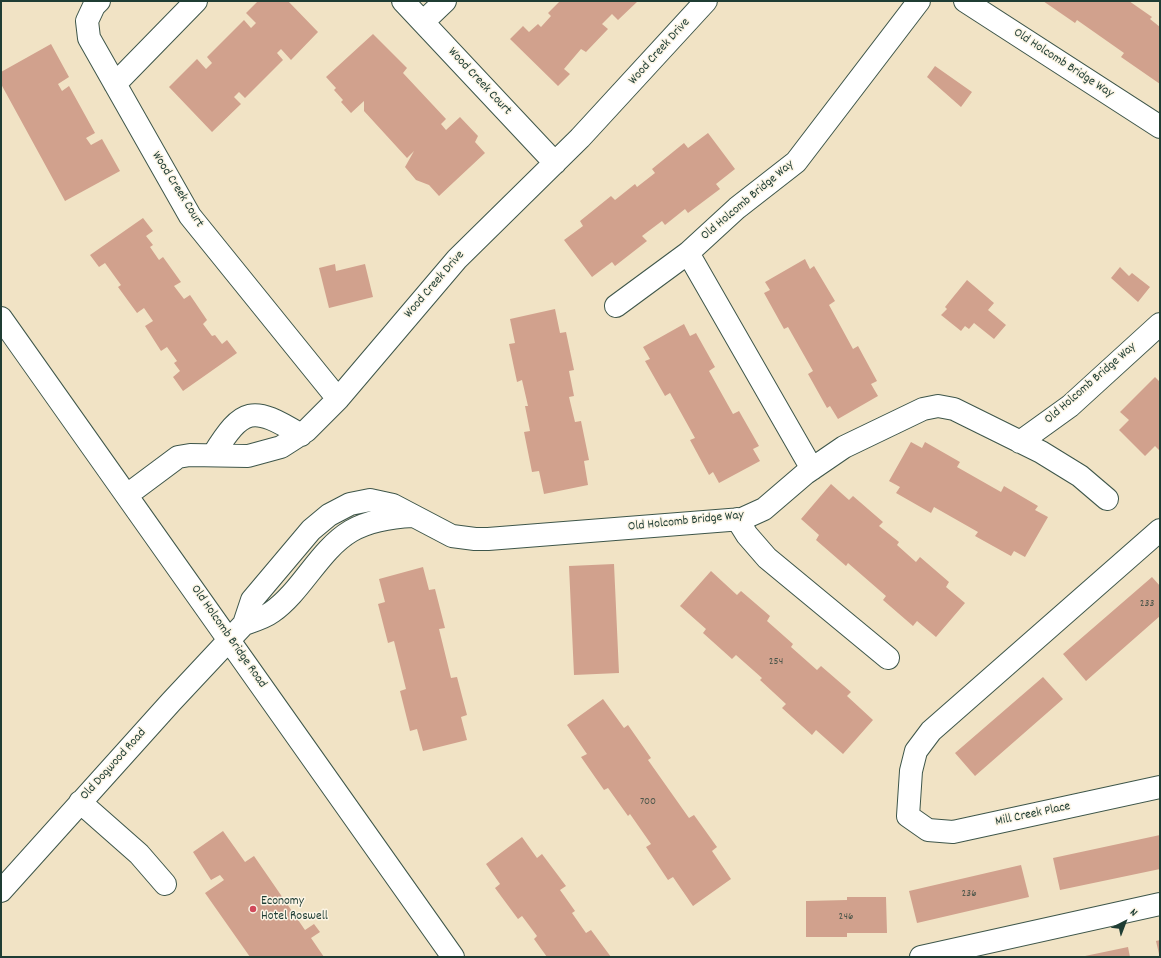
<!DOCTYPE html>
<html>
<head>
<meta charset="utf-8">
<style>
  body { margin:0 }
  #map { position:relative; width:1161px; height:958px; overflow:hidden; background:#f1e3c5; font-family:Dekko,sans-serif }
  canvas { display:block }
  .frame { position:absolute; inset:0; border:2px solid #1f3d34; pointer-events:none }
  .north { position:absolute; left:1105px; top:902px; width:40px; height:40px; -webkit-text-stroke:3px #fcf5e5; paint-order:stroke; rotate:42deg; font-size:11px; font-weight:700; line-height:16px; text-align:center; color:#1f3d34 }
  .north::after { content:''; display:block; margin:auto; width:14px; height:18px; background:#1f3d34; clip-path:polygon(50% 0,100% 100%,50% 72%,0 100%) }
</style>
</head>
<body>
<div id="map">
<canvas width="1161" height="958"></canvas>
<div class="frame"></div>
<div class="north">N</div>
</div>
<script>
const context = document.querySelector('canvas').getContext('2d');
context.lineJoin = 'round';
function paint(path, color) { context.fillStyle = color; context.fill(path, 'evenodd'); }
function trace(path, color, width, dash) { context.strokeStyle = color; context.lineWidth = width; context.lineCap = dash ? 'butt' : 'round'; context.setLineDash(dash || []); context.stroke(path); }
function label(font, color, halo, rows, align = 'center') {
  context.font = font + ' Dekko,sans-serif'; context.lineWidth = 3; context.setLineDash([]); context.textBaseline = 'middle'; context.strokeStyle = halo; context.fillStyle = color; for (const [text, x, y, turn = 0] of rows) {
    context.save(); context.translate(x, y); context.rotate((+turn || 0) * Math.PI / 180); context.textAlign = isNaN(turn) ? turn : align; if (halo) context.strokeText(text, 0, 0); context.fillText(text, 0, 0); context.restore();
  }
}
paint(new Path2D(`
  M258,1H288L318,32L291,60L281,49L277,53L283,60L245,98L239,92L234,97L241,104L212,132L169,87L197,59L206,69L212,63L207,57L244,20L251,28L256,23L246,13Z
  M560,1H638L618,20L612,14L602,24L608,29L586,52L581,49L564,69L570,74L558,86L510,39L523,26L529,32L538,24L541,27L551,16L548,13Z
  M1043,1H1129L1152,17L1150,19L1160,27V84L1121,57L1124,53L1077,20L1075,23Z
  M373,34L407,68L403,73L446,119L441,124L446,130L460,117L478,136L475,142L485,153L439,196L429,185L416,180L405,167L414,151L407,158L364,111V101L351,113L341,102L343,100L334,90L336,88L326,77Z
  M51,44L69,77L58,84L62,91L69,86L95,133L86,138L91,145L102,139L120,171L65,201L1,84V72Z
  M935,66L972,92L961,107L927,77Z
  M708,133L735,169L716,184L720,189L688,213L685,209L665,225L662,221L642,236L647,241L615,266L612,262L592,277L564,240L583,226L580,221L611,196L615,200L635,184L637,187L655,173L652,169L684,143L688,148Z
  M143,218L153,231L146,236L153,245L150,247L159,260L163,257L181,282L174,286L184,299L190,295L207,320L203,324L212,336L215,335L222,344L227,340L237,353L183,391L173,377L180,371L174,363L177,361L167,347L161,351L145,326L153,321L144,308L137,313L118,287L121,285L105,263L99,267L90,255Z
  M805,259L810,269L814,266L835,301L829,305L853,349L858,346L877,381L871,384L878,396L838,419L830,406L827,408L808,374L813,371L788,327L784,329L764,293L770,290L765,282Z
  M335,264L336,271L365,264L373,297L329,308L319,268Z
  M1120,267L1129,276L1132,273L1150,287L1138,302L1111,278Z
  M967,280L994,303L988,310L1006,325L994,339L974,323L969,329L965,326L961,331L941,315L947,309L945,307Z
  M555,309L560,333L566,332L574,370L569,371L574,396L569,397L575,422L581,421L589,460L584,461L588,485L544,494L539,471L532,472L524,432L530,431L525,406H528L522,380L517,382L509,344L515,343L510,319Z
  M684,324L690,336L696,333L715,367L709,371L733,414L739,411L759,446L753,449L760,461L719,483L713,472L709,475L690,440L695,438L670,393L665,396L645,361L650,359L643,347Z
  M1155,377L1160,382V451L1155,446L1145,456L1119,430L1129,420L1120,412Z
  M911,442L922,448L925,442L960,462L957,467L1001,492L1004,486L1038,506L1035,510L1048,517L1025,557L1014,551L1011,556L975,536L978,532L934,507L931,513L896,493L900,487L889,481Z
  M831,484L849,500L853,496L883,522L879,526L899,542L897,545L916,562L920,557L949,582L946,587L965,603L936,637L917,621L913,626L883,600L886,596L848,563L846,566L816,540L819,535L801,519Z
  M614,564L619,673L574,675L569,566Z
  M423,567L429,590L435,589L445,628L439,629L451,678L457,677L467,715L461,717L467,740L423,751L417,729L410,731L400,691L406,689L394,641L388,643L378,604L385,602L379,579Z
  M711,571L737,595L741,591L770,616L767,621L793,644L791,647L817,670L821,666L851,692L847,696L873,720L843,754L816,730L812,735L782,708L786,704L760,680L762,678L736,655L732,659L703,633L706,629L680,606Z
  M1152,577L1160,586V616L1086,681L1063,654Z
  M1043,677L1063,699L975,776L955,753Z
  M603,699L624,728L628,725L651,758L648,760L689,818L694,815L717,847L712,851L731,879L693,906L673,877L668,880L646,847L651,844L630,814L628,816L608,788L604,790L581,757L587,754L567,725Z
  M223,831L245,862L254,856L305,930L314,924L320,932L311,938L324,957H250L205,893L224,880L220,875L211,880L193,852Z
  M1160,835V869L1060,890L1053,858Z
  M522,837L537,858L542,854L566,886L560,890L575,911L572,913L586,933L591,930L611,957H547L534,939L537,936L522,916L518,919L495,888L500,884L486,864Z
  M1021,865L1029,897L917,923L909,891Z
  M847,897H886L887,933H847V937H806V901L847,900Z
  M1160,940V954H1159L1156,941Z
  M1128,947L1130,957H1085V956Z`), '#d1a18d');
const minor = new Path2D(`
  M99,1L94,6L87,21L89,38L190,216L338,399
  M403,1L555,163
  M965,1L1160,127
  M423,22L445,1
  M115,84L196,1
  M688,253L812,469
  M616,306L688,253L737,208L796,162L919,1
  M1,318L453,957
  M1020,442L1070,406L1160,324
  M213,455C243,407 252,405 301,435
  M127,495L178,457L190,455L248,456L281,447L306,431L338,399L457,259L580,138L706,1
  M737,519L747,535L767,558L888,658
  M1160,530L931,731L916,751L911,771L908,816L928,830L953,832L1160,787
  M244,624C253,621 264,618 272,612C302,591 319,550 351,531C370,520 392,517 413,516
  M80,802L139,854L165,884
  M1,891L171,702L244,624L252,600L311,530L329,515L350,504L370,500L393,505L452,536L475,539H488L742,519L764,509L806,473L844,447L923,409L938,406L954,409L1041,452L1080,476L1107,499
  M921,957L1160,904`);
trace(minor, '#3e564a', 24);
trace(minor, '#fff', 22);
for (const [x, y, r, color] of [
  [253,909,4,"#d1495b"]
]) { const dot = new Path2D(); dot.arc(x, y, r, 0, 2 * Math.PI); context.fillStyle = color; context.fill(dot); trace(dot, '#fcf5e5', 1.5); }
label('11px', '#4c564a', null, [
  ["233",1147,604],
  ["254",776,662],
  ["700",648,802],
  ["236",969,894],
  ["246",846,917]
]);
label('13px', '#1f3d34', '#fcf5e5', [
  ["Wood Creek Drive",660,52,-48],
  ["Old Holcomb Bridge Way",1063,64,33],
  ["Wood Creek Court",479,82,47],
  ["Wood Creek Court",177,190,58],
  ["Old Holcomb Bridge Way",748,201,-40],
  ["Wood Creek Drive",435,285,-49],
  ["Old Holcomb Bridge Way",1091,384,-41],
  ["Old Holcomb Bridge Way",686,522,-6],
  ["Old Holcomb Bridge Road",228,637,55],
  ["Old Dogwood Road",114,765,-48],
  ["Mill Creek Place",1033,815,-12]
]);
label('13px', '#1f3d34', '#fcf5e5', [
  ["Economy",261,902],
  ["Hotel Roswell",261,917]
], 'left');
</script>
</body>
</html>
